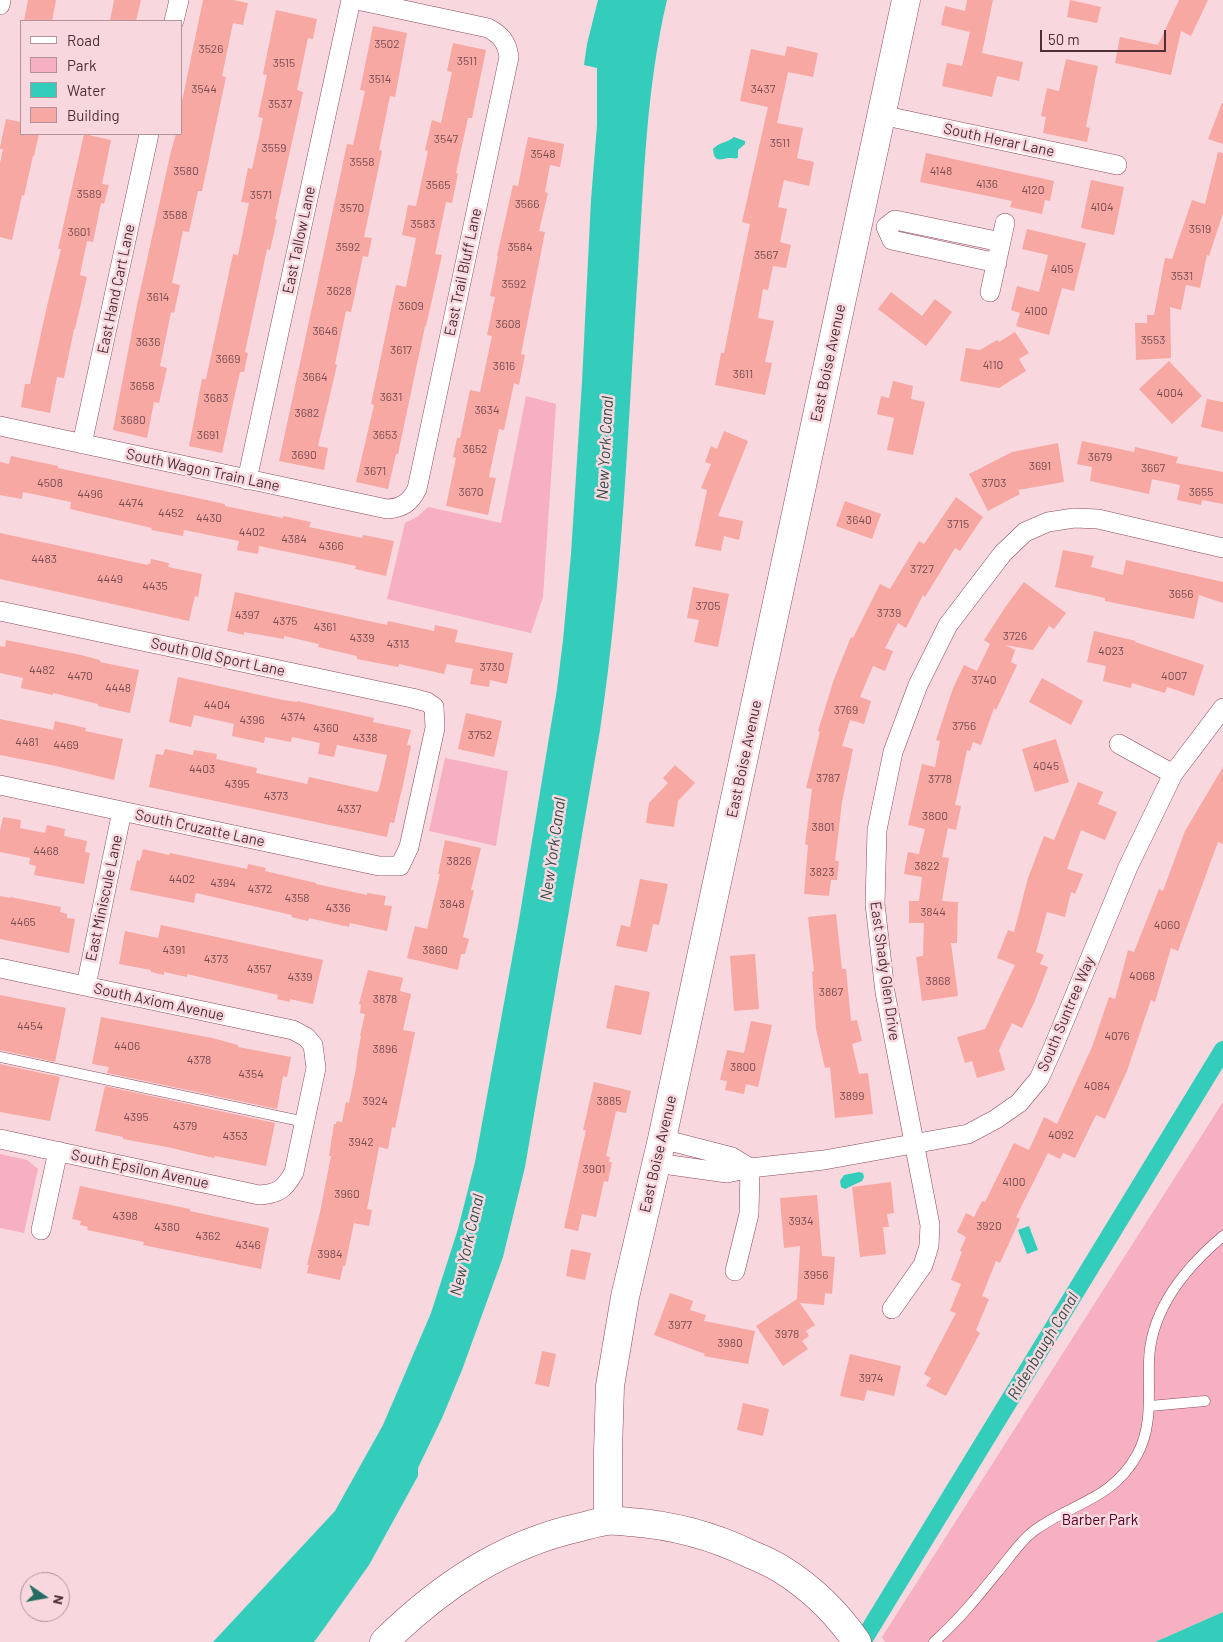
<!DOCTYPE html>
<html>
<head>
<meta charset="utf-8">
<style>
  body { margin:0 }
  #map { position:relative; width:1223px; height:1642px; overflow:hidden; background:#f8d7de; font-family:Barlow,sans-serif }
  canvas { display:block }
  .legend { position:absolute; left:20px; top:20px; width:162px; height:115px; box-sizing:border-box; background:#f8d7de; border:1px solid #b4949b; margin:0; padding:6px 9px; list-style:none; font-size:15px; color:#4e2f37 }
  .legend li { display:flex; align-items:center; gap:10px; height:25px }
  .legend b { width:25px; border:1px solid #b4949b }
  .north { position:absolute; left:20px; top:1572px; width:50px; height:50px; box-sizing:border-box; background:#f8d7de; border:1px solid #b4949b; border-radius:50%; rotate:102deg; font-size:14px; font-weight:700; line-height:20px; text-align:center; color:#4e2f37 }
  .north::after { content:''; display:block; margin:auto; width:18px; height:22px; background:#256d63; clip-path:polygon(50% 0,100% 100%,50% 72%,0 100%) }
  .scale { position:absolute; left:1040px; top:30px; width:126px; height:22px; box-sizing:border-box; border:2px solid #4e2f37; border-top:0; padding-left:6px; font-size:15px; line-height:18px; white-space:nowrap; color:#4e2f37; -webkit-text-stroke:4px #f8d7de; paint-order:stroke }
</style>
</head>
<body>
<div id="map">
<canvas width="1223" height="1642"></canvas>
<ul class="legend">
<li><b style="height:6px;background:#fff"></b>Road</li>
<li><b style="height:14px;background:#f6b0c1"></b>Park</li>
<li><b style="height:14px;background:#34ccbb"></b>Water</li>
<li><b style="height:14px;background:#f7a8a3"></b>Building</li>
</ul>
<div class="north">N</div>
<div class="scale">50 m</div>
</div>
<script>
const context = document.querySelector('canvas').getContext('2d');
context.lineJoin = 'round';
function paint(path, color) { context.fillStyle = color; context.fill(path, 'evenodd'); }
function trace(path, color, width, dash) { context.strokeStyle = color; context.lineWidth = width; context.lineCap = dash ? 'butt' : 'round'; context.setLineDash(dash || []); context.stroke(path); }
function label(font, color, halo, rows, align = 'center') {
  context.font = font + ' Barlow,sans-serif'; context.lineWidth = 5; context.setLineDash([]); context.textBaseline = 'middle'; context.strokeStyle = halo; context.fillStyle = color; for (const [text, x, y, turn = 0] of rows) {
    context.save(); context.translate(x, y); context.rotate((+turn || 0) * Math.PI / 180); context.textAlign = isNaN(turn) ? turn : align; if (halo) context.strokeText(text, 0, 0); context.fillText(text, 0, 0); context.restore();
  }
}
paint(new Path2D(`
  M526,396L556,404L543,597L531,633L387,599L405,523L417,517L428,507L501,523Z
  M445,758L508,771L496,846L429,831Z
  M1223,1102V1612L1155,1642H885L882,1637Z
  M0,1154L27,1160L38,1169L24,1233L0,1228Z`), '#f6b0c1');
paint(new Path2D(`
  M598,0H667C646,88 644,180 638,270C628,424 623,578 600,730L525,1167L503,1257L462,1370L442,1418L418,1468V1476L369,1565L320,1634L314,1642H213L335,1511L383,1425L431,1313L458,1229L475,1162L518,926L557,689L563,640L571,554L582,382L591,200L597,125V68L584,65L587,44Z
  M734,137L745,141V144L738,150V158C735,159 732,158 728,158C719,160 714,162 713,149C719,142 727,143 734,137Z
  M859,1172L863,1173L864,1177L862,1181L845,1189L841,1187L840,1181L844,1175Z
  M1029,1226L1038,1250L1027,1254L1018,1230Z
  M1223,1612V1642H1155Z`), '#34ccbb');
trace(new Path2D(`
  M862,1642L1223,1050`), '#34ccbb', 18);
paint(new Path2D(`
  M28,0H56L52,21H24Z
  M114,0H141L136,21H110Z
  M203,0H233L248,3L243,25L233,23L222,76L226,77L202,191H198L189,232L183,231L172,283L180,285L174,313L171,312L160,366L167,368L159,403L154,402L147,438L113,430L137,305L171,151L176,134H181V106Z
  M967,0H993L982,53L1023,62L1019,81L997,76L992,97L942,86L947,63L962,66L970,32L941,25L945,6L965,11Z
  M1070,0L1101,7L1097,23L1067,17Z
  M1179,0H1208L1191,36L1181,31L1171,75L1115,63L1120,37L1158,45Z
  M276,10L317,19L313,39L308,38L297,90L303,92L275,219L277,220L270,250L267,249L245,352L248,353L244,372H240L222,453L189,446L202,379H206L233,254L238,255L249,203L241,202L248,168L252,169L263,118L258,117L267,75L263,74Z
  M373,26L407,33L395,97L390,96L379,150L382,151L364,237L372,238L368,257L363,256L351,312L346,311L335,364L337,365L318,446L328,448L324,470L279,461L347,144L353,145L365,91L360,90Z
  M453,43L486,50L472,118H468L456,173L458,174L452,203L446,202L435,254L442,255L426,326H425L398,454H396L388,489L356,482L374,405L371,404L396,285L406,287L416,238L402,235L408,205L416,206L428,151L425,150L432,120L441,123L452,72L447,71Z
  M787,46L818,53L813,77L788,72L777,123L803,128L797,158L814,162L809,186L784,180L778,207L787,209L780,242L791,245L786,268L773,266L768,290L763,289L758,318L774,321L765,362L772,363L765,395L715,385L721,353H724L750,224L742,222L768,107L740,101L751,49L785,56Z
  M1066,59L1098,66L1086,127L1090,128L1087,142L1043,133L1046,117L1041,116L1047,88L1059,91Z
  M1222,103H1223V144L1208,139Z
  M6,119L21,122V134H39L34,156H33L24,196L22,195L12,240L0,237V163L3,149H0V147Z
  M84,134L111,140L102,184L109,185L104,204L101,203L93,242L87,241L80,275L87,277L75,329H74L64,378L57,377L50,413L21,407L25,384H30L47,306L61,249H58Z
  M528,137L564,144L560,167L550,165L545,192L548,193L539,231L545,232L521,354L525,355L519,385L514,383L504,430L499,429L489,477L496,478L488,515L446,506L456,458L453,457L457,438H460L470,390L480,392L492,336L487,335L495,297L490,296L498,256H497L513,185L518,186Z
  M1218,152L1223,153V213L1209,256L1207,255L1200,288L1186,285L1181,310L1170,307L1171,358L1136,360L1135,323H1147V315H1154L1165,258L1172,259L1192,200L1205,204Z
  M926,153L1054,181L1050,201L1045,200L1042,214L1010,207L1012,201L920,182Z
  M1091,180L1124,187L1114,235L1081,228Z
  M1027,229L1086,243L1074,291L1062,288L1049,335L1016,326L1020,313L1011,310L1017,286L1039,292L1048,255L1022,249Z
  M891,292L922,316L935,299L952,312L926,346L878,309Z
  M1015,332L1029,353L1019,359L1026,371L999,388L960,381L966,348L980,350L997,340L999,342Z
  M1169,361L1202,396L1172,424L1139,389Z
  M893,381L913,386L911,399L925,402L913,455L887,450L894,418L877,414L881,396L889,398Z
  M1207,399L1223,402V432L1201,427Z
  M724,431L748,441L718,516L743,521L739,540L724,536L721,551L695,546L707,490L701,488L711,464L705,462L711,446L717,449Z
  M1082,441L1134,452L1135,447L1178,457L1176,463L1223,472V504L1202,500L1201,505L1177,500L1180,485L1152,479L1149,494L1090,481L1092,467L1077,464Z
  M1058,443L1064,482L1018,490L1020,494L988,511L969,474L1012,452Z
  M11,456L58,466V468L225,504V506L283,518V516L311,522L309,527L362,538L363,535L394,541L386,576L355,569L356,566L259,546L258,554L237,550L239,541L184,530L183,536L151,530L152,528L70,509L71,502L23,492L22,499L0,495V462L9,464Z
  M956,497L983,517L960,551L955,548L925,597L923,595L906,628L898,623L885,648L893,651L885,671L873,666L860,697L871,701L864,724L850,720L842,746L853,749L842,802L835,861H839L837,880H831L829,896L804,894L808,845L805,844L812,789L806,788L820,732L818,731L834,679L851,637L853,638L880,584L890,589L919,541L924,544Z
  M845,501L881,514L872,539L836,526Z
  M0,533L148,565V563L150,564L151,559L169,563L168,567L202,574L198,597L195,596L189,621L0,579Z
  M1063,550L1094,556L1091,567L1123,575L1126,560L1223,582V603L1199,595L1194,619L1105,601V598L1055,587Z
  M1024,582L1066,613L1054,629L1049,626L1033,650L1005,645L1015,650L1011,662L1017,665L996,710L994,708L981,745L973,742L970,751L967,750L955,805L961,806L956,830L948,828L942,857L949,858L942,901L958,902L957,943H951L958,996L922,1001L916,957L923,956L924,923H909V901H919L922,877L904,874L908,852L919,854L925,829L908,825L922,764L935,767L940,741L936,740L953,688L964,665L977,671L990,644L984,640L1006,606Z
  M693,587L729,594L718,647L694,642L699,620L687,618Z
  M235,592L387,625L388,621L434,631L435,625L458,630L455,642L513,653L507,684L490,680L489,687L470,684L473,669L447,664L444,674L399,664L398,667L357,659V656L318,647L319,644L284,636V639L244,632V635L227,631Z
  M1094,631L1136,641L1135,642L1204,665L1194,696L1167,687L1165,693L1132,683L1131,688L1103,681L1106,666L1087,662Z
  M6,640L81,655L100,660V662L139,670L130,713L98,706V704L53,693V695L21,688L23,678L0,673V646L5,647Z
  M178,677L283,700L297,702V701L374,718L373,722L411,730L407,745L411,746L405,776L394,823L390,822L387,837L149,787L156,754L163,755L165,749L193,755L194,750L217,754L216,759L257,768L256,773L307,784L309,777L377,792L379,789L387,755L337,745L334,757L318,754L320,743L292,737L291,742L265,737L264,743L232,736L234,724L194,715L191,727L169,722Z
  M1042,678L1083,701L1071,725L1029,702Z
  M466,713L502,721L494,757L458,749Z
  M0,719L53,730L55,721L86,728L85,731L123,739L114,780L56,766L0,755Z
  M1056,739L1069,782L1035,792L1022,749Z
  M675,765L695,783L678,801L674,827L646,823L649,803L668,783L663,778Z
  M1223,767V844L1218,842L1178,951L1171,948L1155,1002L1151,1000L1127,1071L1105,1119L1096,1115L1075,1158L1063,1153L1060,1159L1048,1153L1016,1217L1020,1219L1000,1263L996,1261L982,1296L989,1299L976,1330L980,1333L946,1396L926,1386L931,1378L924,1374L956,1313L950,1311L961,1284L951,1280L962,1252L960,1251L966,1237L957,1232L966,1213L974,1217L982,1201L985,1202L1014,1143L1029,1150L1044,1117L1057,1124L1092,1047L1109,997L1115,999L1128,950L1134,952L1159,889L1163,891L1185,831Z
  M1078,782L1103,792L1098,804L1117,812L1105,840L1081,830L1067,869L1083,874L1075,894L1071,892L1065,917L1047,912L1036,952L1044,955L1040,964L1048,967L1034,1003L1022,1028L1012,1023L999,1050L1005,1070L977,1078L972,1061L965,1063L957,1037L985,1029L1015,965L997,958L1008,930L1014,932L1028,878L1044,836L1054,840Z
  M3,817L21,820L20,828L45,833L47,825L65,829L64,836L87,841L85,852L90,853L84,884L34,875L36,866L29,864L30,858L0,852V831Z
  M445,840L481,848L471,890H474L463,937L469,939L465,954H461L458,970L407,958L415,926L427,929L440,874H438Z
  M143,849L169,855L170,853L247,869L248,864L266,868L265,871L316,883V884L367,895V893L386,896L384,905L392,906L387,931L350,923L349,927L309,918L308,921L291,917L292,915L196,893L194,903L130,890L137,860L140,861Z
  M640,879L668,884L659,925L653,924L647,952L616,946L621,925L630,927Z
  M0,896L10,898V897L61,907L60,912L67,914V918L75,919L69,953L0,939Z
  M836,914L842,969H846L851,1021L857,1020L862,1041L852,1044L859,1074L868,1073L873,1114L835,1118L830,1067L825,1068L816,1029L812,972L814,971L808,917Z
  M161,925L323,960L313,1004L290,999V1002L277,999L278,995L187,974V977L164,972V975L151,972V970L119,964L125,931L158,938Z
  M755,954L759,1009L734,1011L730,956Z
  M368,970L403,978L400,991L411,994L403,1030L415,1032L395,1128L392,1127L388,1149L379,1147L367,1209L372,1210L369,1226L354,1223L345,1266H343L340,1280L307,1273L309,1265H307L320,1212L331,1156H329L334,1124H336L337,1121L342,1122L346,1102L349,1103L356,1068L357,1058L361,1036H360L365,1014L360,1013L361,1005L359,1004Z
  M615,985L650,992L641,1035L606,1028Z
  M0,995L66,1008L55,1062L0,1050Z
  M101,1017L212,1038L238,1045V1047L291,1057L287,1077L283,1076L277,1109L107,1073L109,1067L92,1064Z
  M751,1021L772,1025L758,1087L746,1084L744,1094L725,1090L727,1081L720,1080L727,1050L744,1053Z
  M0,1064L60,1077L50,1121L0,1112Z
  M594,1082L631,1091L626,1113L616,1111L606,1156L610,1157L609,1162H612L608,1182L604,1181L596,1217L582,1214L578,1231L564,1228L586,1130H583Z
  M105,1086L275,1123L266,1166L215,1156L214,1158L192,1153L172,1148L123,1139V1137L95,1131Z
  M891,1182L894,1213L887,1214L889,1227H883L886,1254L860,1257L852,1187Z
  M80,1186L190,1209V1211L269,1228L261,1269L143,1245L144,1242L87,1230L88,1227L80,1225L81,1221L72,1219Z
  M817,1195L822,1256L835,1257L832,1294L825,1293L824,1305L800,1303L815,1325L806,1331L809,1336L802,1341L808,1349L783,1366L756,1326L797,1299L800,1246L784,1248L780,1198Z
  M571,1249L591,1253L585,1280L566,1276Z
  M670,1293L693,1301L690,1310L706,1315L704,1321L755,1331L748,1364L704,1356L705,1354L654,1335Z
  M542,1351L556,1354L549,1387L535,1384Z
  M850,1354L901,1366L894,1396L867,1390L864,1401L840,1396Z
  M743,1403L769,1409L763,1436L737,1430Z`), '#f7a8a3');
const lane = new Path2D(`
  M0,1057L305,1122
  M1150,1406L1205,1401
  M934,1642C959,1620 979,1595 1000,1569C1011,1556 1021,1540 1035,1530C1072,1503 1112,1500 1137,1455C1153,1426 1148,1394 1149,1362C1150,1310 1185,1268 1223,1236`);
const street = new Path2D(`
  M0,5L1,0
  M174,21L179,0
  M881,115L1117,165
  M997,263L892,240L886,227L895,220L1001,242
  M990,292L1005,223
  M0,426L387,509C402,508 410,503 417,489L509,57C507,42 501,35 488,28L357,0
  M82,444L149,134
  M247,480L351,0
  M0,611L412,698L427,702L434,707L435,728L409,847L400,866H379L0,785
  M1119,744L1173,774
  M0,968L293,1030L306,1037L313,1045L316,1068L294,1172C285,1189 278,1194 259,1195L0,1139
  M86,986L122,811
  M656,1163L727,1173L750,1168L732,1157L662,1139
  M41,1230L58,1151
  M735,1271L749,1214L750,1168L824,1160L968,1134L996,1119L1019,1103L1039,1079L1053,1048L1128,867L1173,774L1223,708
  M892,1309L923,1265L929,1246L930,1225L885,992L875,904L877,830L893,752L918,685L948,625L1003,553L1025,532L1048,522L1074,518L1098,519L1223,548`);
const secondary = new Path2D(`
  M608,1520V1452L610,1386L625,1297L662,1139L906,0
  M384,1642C440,1587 503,1544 581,1527C589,1525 598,1522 607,1521C614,1520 622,1521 630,1522C671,1525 713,1536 750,1554C760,1558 771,1563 781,1569C810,1587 837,1613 857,1642`);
trace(lane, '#8d495c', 11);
trace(street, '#8d495c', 20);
trace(secondary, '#8d495c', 29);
trace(lane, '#fff', 10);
trace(street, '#fff', 19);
trace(secondary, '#fff', 28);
label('12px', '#784d52', null, [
  ["3502",387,44],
  ["3526",211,49],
  ["3511",467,61],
  ["3515",284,63],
  ["3514",380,79],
  ["3544",204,89],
  ["3437",763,89],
  ["3537",280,104],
  ["3547",446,139],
  ["3511",780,143],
  ["3559",274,148],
  ["3548",543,154],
  ["3558",362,162],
  ["3580",186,171],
  ["4148",941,171],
  ["4136",987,184],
  ["3565",438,185],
  ["4120",1033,190],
  ["3589",89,194],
  ["3571",261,195],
  ["3566",527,204],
  ["4104",1102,207],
  ["3570",352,208],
  ["3588",175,215],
  ["3583",423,224],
  ["3519",1200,229],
  ["3601",79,232],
  ["3592",348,247],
  ["3584",520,247],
  ["3567",766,255],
  ["4105",1062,269],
  ["3531",1182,276],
  ["3592",514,284],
  ["3628",339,291],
  ["3614",158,297],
  ["3609",411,306],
  ["4100",1036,311],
  ["3608",508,324],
  ["3646",325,331],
  ["3553",1153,340],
  ["3636",148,342],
  ["3617",401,350],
  ["3669",228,359],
  ["4110",993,365],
  ["3616",504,366],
  ["3611",743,374],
  ["3664",315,377],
  ["3658",142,386],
  ["4004",1170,393],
  ["3631",391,397],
  ["3683",216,398],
  ["3634",487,410],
  ["3682",307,413],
  ["3680",133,420],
  ["3691",208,435],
  ["3653",385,435],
  ["3652",475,449],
  ["3690",304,455],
  ["3679",1100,457],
  ["3691",1040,466],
  ["3667",1153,468],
  ["3671",375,471],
  ["4508",50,483],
  ["3703",994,483],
  ["3670",471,492],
  ["3655",1201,492],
  ["4496",90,494],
  ["4474",131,503],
  ["4452",171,513],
  ["4430",209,518],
  ["3640",859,520],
  ["3715",958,524],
  ["4402",252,532],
  ["4384",294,539],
  ["4366",331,546],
  ["4483",44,559],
  ["3727",922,569],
  ["4449",110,579],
  ["4435",155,586],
  ["3656",1181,594],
  ["3705",708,606],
  ["3739",889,613],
  ["4397",247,615],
  ["4375",285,621],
  ["4361",325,627],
  ["3726",1015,636],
  ["4339",362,638],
  ["4313",398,644],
  ["4023",1111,651],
  ["3730",492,667],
  ["4482",42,670],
  ["4470",80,676],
  ["4007",1174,676],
  ["3740",984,680],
  ["4448",118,688],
  ["4404",217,705],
  ["3769",846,710],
  ["4374",293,717],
  ["4396",252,720],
  ["3756",964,726],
  ["4360",326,728],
  ["3752",480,735],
  ["4338",365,738],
  ["4481",27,742],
  ["4469",66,745],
  ["4045",1046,766],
  ["4403",202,769],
  ["3787",828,778],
  ["3778",940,779],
  ["4395",237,784],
  ["4373",276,796],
  ["4337",349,809],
  ["3800",935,816],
  ["3801",823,827],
  ["4468",46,851],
  ["3826",459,861],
  ["3822",927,866],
  ["3823",822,872],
  ["4402",182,879],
  ["4394",223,883],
  ["4372",260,889],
  ["4358",297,898],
  ["3848",452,904],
  ["4336",338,908],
  ["3844",933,912],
  ["4465",23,922],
  ["4060",1167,925],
  ["4391",174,950],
  ["3860",435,950],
  ["4373",216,959],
  ["4357",259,969],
  ["4068",1142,976],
  ["4339",300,977],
  ["3868",938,981],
  ["3867",831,992],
  ["3878",385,999],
  ["4454",30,1026],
  ["4076",1117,1036],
  ["4406",127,1046],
  ["3896",385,1049],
  ["4378",199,1060],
  ["3800",743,1067],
  ["4354",251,1074],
  ["4084",1097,1086],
  ["3899",852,1096],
  ["3924",375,1101],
  ["3885",609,1101],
  ["4395",136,1117],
  ["4379",185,1126],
  ["4092",1061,1135],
  ["4353",235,1136],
  ["3942",361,1142],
  ["3901",594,1169],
  ["4100",1014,1182],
  ["3960",347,1194],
  ["4398",125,1216],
  ["3934",801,1221],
  ["3920",989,1226],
  ["4380",167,1227],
  ["4362",208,1236],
  ["4346",248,1245],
  ["3984",330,1254],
  ["3956",816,1275],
  ["3977",680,1325],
  ["3978",787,1334],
  ["3980",730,1343],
  ["3974",871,1378]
]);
label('15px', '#4e2f37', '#f8d7de', [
  ["South Herar Lane",999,140,12],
  ["East Tallow Lane",299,240,-78],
  ["East Trail Bluff Lane",463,272,-78],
  ["East Hand Cart Lane",116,289,-78],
  ["East Boise Avenue",828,363,-78],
  ["South Wagon Train Lane",203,470,12],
  ["South Old Sport Lane",218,657,12],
  ["East Boise Avenue",744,759,-78],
  ["South Cruzatte Lane",200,828,12],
  ["East Miniscule Lane",104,898,-78],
  ["East Shady Glen Drive",885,971,82],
  ["South Axiom Avenue",159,1002,12],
  ["South Suntree Way",1066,1014,-67],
  ["East Boise Avenue",658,1154,-77],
  ["South Epsilon Avenue",140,1169,12]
]);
label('15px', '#510124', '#f8d7de', [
  ["Barber Park",1100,1520]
]);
label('italic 16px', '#2f4e49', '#f8d7de', [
  ["New York Canal",605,448,-87],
  ["New York Canal",553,849,-82],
  ["New York Canal",467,1245,-77],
  ["Ridenbaugh Canal",1043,1346,-59]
]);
</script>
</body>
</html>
